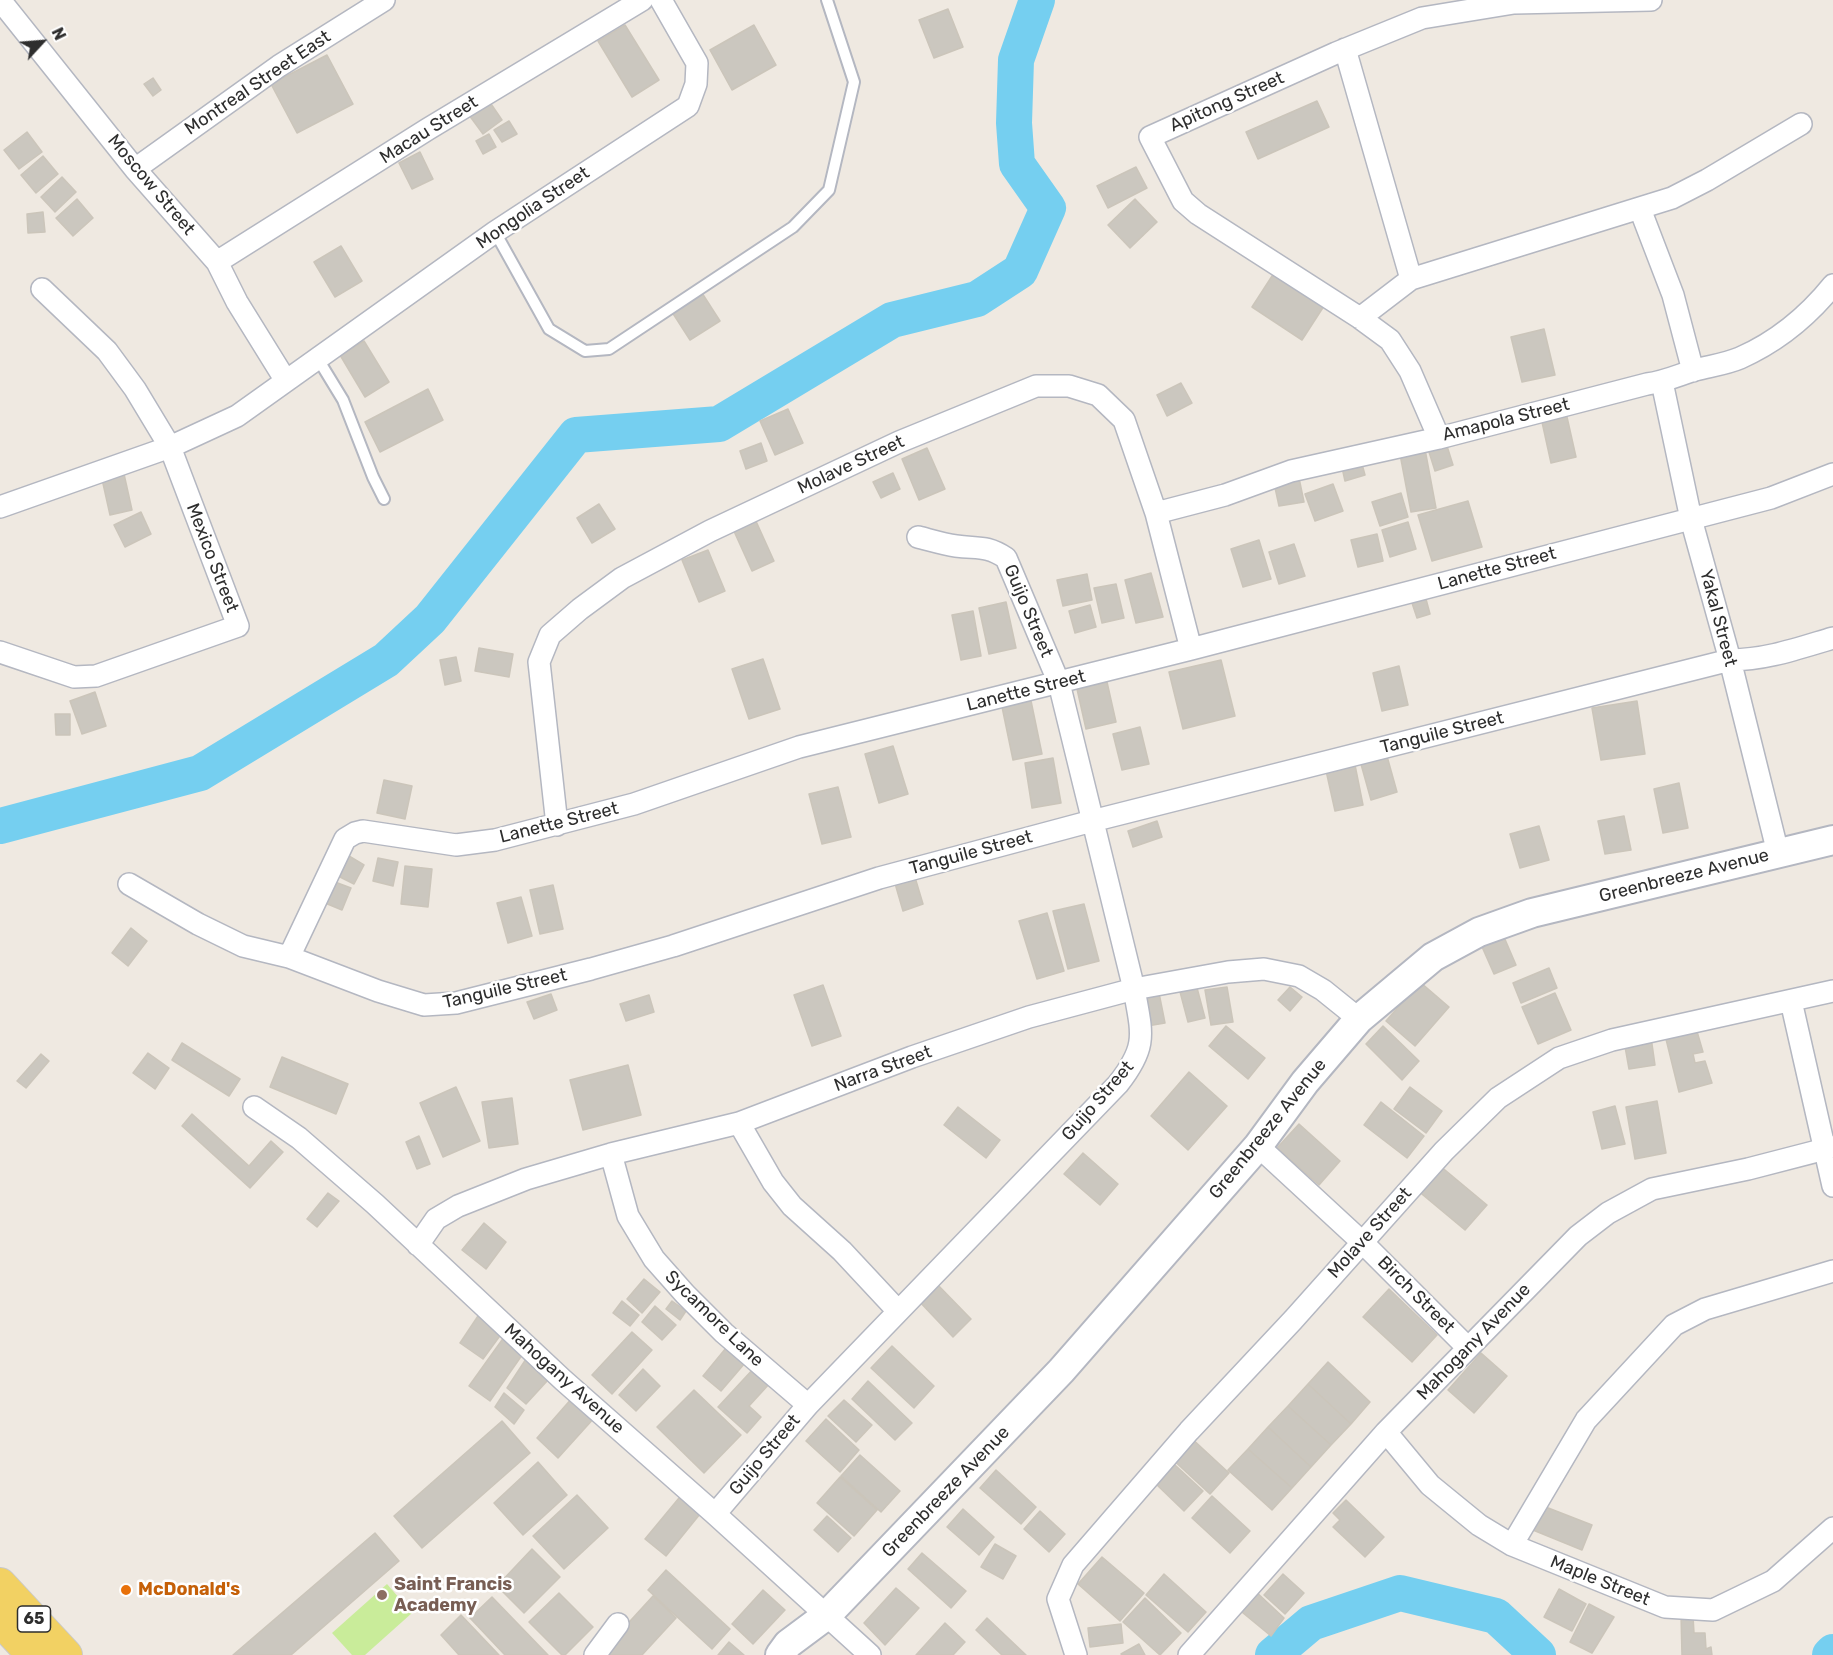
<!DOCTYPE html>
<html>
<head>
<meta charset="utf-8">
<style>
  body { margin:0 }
  #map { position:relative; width:1833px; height:1655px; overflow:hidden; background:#efe9e1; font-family:Rubik,sans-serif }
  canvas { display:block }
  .north { position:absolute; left:12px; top:12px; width:60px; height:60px; -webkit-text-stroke:4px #fff; paint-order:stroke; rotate:64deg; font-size:16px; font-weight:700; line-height:24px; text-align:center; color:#2e2e2e }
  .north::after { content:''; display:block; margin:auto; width:21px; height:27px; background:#2e2e2e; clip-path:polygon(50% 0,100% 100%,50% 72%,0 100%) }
</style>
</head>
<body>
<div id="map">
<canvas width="1833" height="1655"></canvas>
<div class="north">N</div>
</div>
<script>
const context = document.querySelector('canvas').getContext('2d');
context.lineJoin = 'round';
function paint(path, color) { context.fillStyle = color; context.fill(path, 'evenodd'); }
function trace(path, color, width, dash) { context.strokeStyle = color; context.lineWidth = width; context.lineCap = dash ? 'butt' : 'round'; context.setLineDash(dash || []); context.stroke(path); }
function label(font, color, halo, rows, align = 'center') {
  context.font = font + ' Rubik,sans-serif'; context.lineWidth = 5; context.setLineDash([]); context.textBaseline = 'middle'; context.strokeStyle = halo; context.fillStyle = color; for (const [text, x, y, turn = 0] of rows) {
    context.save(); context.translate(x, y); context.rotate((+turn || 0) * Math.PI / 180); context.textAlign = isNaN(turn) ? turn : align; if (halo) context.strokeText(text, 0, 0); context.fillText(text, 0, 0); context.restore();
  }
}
paint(new Path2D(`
  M387,1584L412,1613L365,1655H352L332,1633Z`), '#c9ec9a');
trace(new Path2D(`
  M0,826L200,773L386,660L430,619L576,435L719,424L892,320L977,299L1020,271L1048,208L1017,164L1014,123L1016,60L1037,0
  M1273,1655L1311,1623L1400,1593L1496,1616L1538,1655
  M1830,1655L1833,1652`), '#75cff0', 36);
const building = new Path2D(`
  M948,9L963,47L934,58L919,20Z
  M625,25L659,80L632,97L598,41Z
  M754,25L776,65L732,90L710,50Z
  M327,55L353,104L297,133L271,84Z
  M153,78L161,90L153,96L144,84Z
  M489,101L502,120L483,134L469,115Z
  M1317,101L1329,127L1258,159L1246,132Z
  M509,121L517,134L502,142L494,130Z
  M27,132L42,152L19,169L4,150Z
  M489,134L496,147L483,154L476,141Z
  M420,152L433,179L412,189L399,163Z
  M43,156L58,174L36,193L21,175Z
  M1136,167L1147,188L1108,208L1097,186Z
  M62,177L76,192L55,212L41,197Z
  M77,199L93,218L73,236L56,218Z
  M1135,199L1157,222L1130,248L1108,225Z
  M43,212L45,232L28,233L27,214Z
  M341,246L362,281L335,297L314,262Z
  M1274,273L1324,306L1302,340L1252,307Z
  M702,293L720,321L690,340L672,312Z
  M1544,329L1555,375L1522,382L1511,337Z
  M364,341L389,382L365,397L340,355Z
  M1181,383L1192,403L1167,416L1157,395Z
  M428,389L443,420L380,452L365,422Z
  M788,409L803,443L775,455L760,421Z
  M1567,417L1576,457L1551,463L1542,422Z
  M761,443L767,461L746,469L740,451Z
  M1424,444L1436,508L1411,512L1399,449Z
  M1447,446L1453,465L1435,471L1429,452Z
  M927,448L945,489L919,500L902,459Z
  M1360,457L1365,475L1345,481L1341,463Z
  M893,473L900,489L881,498L873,482Z
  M124,474L132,510L110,515L102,479Z
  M1299,478L1304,502L1279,506L1274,483Z
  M1333,484L1343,511L1315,521L1305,494Z
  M1401,493L1408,517L1380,526L1372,502Z
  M1468,501L1482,547L1432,561L1418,515Z
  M599,504L615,529L592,543L577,518Z
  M141,512L151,534L125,547L114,525Z
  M755,519L774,561L752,571L733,529Z
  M1408,522L1416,549L1390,557L1382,530Z
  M1377,534L1383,561L1358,567L1351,540Z
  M1259,540L1271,579L1243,587L1231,549Z
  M1294,544L1305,576L1279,584L1269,552Z
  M708,550L725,591L699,602L682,560Z
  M1151,573L1163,617L1136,623L1125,580Z
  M1087,574L1092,600L1063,606L1057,580Z
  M1116,584L1124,618L1102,623L1094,588Z
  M1426,599L1430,614L1417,618L1412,603Z
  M1006,602L1016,648L989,654L979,608Z
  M1090,605L1096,627L1075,633L1069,611Z
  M973,611L981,656L961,660L952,615Z
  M479,648L513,654L509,677L475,671Z
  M456,657L461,681L445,685L440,660Z
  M763,659L780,709L749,719L732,669Z
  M1221,660L1235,716L1183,729L1169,672Z
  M1399,666L1408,705L1382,711L1373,673Z
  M1107,682L1116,722L1086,729L1077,689Z
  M95,692L106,726L82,734L70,701Z
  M1030,696L1042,754L1013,760L1001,702Z
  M1637,701L1645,754L1601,760L1592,708Z
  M55,714H70V735H56Z
  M1140,727L1149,764L1122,770L1113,734Z
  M893,746L908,794L879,803L865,754Z
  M1385,749L1397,792L1371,800L1359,757Z
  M1053,758L1061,803L1032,808L1025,763Z
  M1354,760L1363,805L1335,811L1325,766Z
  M384,780L412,786L405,819L377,813Z
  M1679,783L1688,828L1663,833L1654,789Z
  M838,787L851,837L822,844L809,794Z
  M1624,816L1631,850L1605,854L1598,821Z
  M1157,821L1162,837L1133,847L1128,831Z
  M1539,826L1549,860L1520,868L1510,834Z
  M349,856L364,865L354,884L338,876Z
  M378,858L398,862L393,886L373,881Z
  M405,866L432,869L428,907L401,904Z
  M914,874L923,904L903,911L894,880Z
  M335,882L351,888L342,910L325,903Z
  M553,885L563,929L540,934L530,890Z
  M521,897L532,936L508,943L497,903Z
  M1084,904L1099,961L1068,969L1053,911Z
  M1047,913L1064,971L1037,979L1019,921Z
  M131,928L147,941L128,966L112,953Z
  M1501,930L1516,965L1494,974L1479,940Z
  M1549,968L1557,988L1521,1003L1513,983Z
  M1420,982L1449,1007L1415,1046L1386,1021Z
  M1196,984L1205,1018L1188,1022L1179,988Z
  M823,985L841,1036L812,1046L794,995Z
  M1227,987L1233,1022L1211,1025L1205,990Z
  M1290,987L1302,997L1290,1011L1278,1000Z
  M1158,988L1165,1023L1147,1026L1141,991Z
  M1555,993L1571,1030L1538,1044L1522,1007Z
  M551,994L557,1010L534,1019L527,1002Z
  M649,995L654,1012L626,1021L620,1004Z
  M1226,1026L1265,1058L1248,1079L1209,1046Z
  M1383,1026L1419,1061L1402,1080L1366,1044Z
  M1696,1028L1703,1052L1693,1054L1695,1063L1705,1061L1712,1083L1679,1092L1665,1035Z
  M1651,1037L1655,1065L1629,1069L1624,1041Z
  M182,1043L240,1079L229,1096L172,1060Z
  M148,1053L169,1068L155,1089L133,1073Z
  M41,1054L49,1061L26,1088L17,1081Z
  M282,1057L348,1084L336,1114L270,1087Z
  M628,1065L641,1115L583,1130L570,1080Z
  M1189,1072L1227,1106L1188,1150L1151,1116Z
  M456,1087L480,1141L443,1157L420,1103Z
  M1410,1087L1442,1111L1426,1133L1394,1109Z
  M512,1098L518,1144L489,1148L482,1102Z
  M1657,1101L1666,1153L1635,1159L1626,1107Z
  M1381,1102L1424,1136L1407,1158L1364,1125Z
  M1615,1106L1625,1144L1602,1149L1593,1112Z
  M958,1107L1000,1140L986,1158L944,1125Z
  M192,1114L249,1166L271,1141L283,1152L250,1188L182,1126Z
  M1299,1124L1340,1161L1319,1185L1277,1148Z
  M419,1136L430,1164L417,1169L406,1142Z
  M1083,1153L1118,1184L1100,1205L1064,1174Z
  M1439,1165L1487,1205L1465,1230L1417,1190Z
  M328,1193L339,1201L317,1227L307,1219Z
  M484,1223L506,1242L486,1269L462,1250Z
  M644,1279L660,1292L642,1313L627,1299Z
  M935,1282L971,1319L953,1337L917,1299Z
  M1389,1289L1437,1335L1412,1362L1363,1317Z
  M622,1301L639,1315L630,1326L613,1313Z
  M672,1301L686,1311L680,1320L666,1309Z
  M655,1306L676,1325L662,1340L642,1322Z
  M478,1316L502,1333L483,1359L460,1343Z
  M632,1332L652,1350L612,1394L592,1375Z
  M507,1333L527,1348L490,1401L469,1386Z
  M892,1346L934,1386L914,1408L871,1368Z
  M726,1348L745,1363L721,1391L703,1376Z
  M1481,1353L1507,1376L1474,1413L1448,1390Z
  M526,1359L548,1380L526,1404L507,1388Z
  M1328,1362L1370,1402L1351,1424L1308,1384Z
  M755,1367L771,1382L749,1406L761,1417L747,1433L718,1407Z
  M643,1369L660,1386L636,1411L619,1395Z
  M868,1381L912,1423L895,1440L852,1399Z
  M1308,1384L1351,1424L1331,1445L1288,1406Z
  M694,1390L741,1435L704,1473L657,1427Z
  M504,1393L524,1410L514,1424L495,1407Z
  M573,1397L595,1417L558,1458L537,1438Z
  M844,1400L872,1425L856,1442L828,1416Z
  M1288,1406L1331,1445L1311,1467L1268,1427Z
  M826,1419L859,1450L840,1472L806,1441Z
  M502,1421L530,1453L422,1548L394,1516Z
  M1268,1427L1311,1467L1292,1488L1248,1449Z
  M1189,1436L1229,1473L1210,1494L1170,1457Z
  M1248,1449L1292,1488L1272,1510L1228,1470Z
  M860,1455L900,1491L881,1512L841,1476Z
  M538,1462L567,1495L523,1535L494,1503Z
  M1175,1465L1203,1491L1184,1511L1156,1484Z
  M996,1470L1036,1507L1021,1524L980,1488Z
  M840,1477L877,1510L854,1536L817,1503Z
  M577,1495L608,1528L564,1569L533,1536Z
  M1212,1496L1250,1531L1230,1553L1192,1518Z
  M679,1498L700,1514L666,1556L645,1539Z
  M1346,1500L1384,1537L1365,1557L1333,1527L1340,1520L1333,1513Z
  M1538,1504L1592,1525L1582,1550L1528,1528Z
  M963,1509L994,1537L979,1555L947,1527Z
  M1040,1511L1065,1534L1049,1552L1024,1529Z
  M827,1516L851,1538L838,1552L814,1530Z
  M375,1533L399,1561L291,1655H233Z
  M995,1544L1016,1556L1003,1579L981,1567Z
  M532,1549L560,1577L524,1613L497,1586Z
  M922,1553L966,1591L951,1608L908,1569Z
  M1102,1557L1144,1593L1120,1621L1078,1584Z
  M666,1570L730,1629L712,1649L648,1590Z
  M1164,1574L1206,1612L1188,1632L1146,1595Z
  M1283,1574L1304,1593L1285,1614L1264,1595Z
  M896,1588L919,1608L885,1645L864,1623Z
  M1253,1589L1284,1618L1271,1636L1237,1608Z
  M1559,1589L1586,1604L1572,1631L1544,1617Z
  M763,1590L785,1610L753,1644L732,1624Z
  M559,1593L593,1627L565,1655H562L529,1622Z
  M653,1596L676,1618L642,1655H599Z
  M492,1597L548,1655H505L470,1618Z
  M1145,1598L1181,1633L1160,1655L1123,1622Z
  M1589,1604L1614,1617L1592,1653L1570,1642Z
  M461,1615L499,1655H459L441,1635Z
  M1681,1615L1693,1616L1694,1633H1705L1706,1649L1711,1647L1712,1655H1682Z
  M987,1618L1026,1655H1002L976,1630Z
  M945,1623L965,1642L953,1655H916Z
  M1121,1624L1123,1643L1090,1647L1088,1628Z
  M729,1642L744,1655H718Z
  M1139,1644L1145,1655H1122L1121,1654Z`);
paint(building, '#cbc7bf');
trace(building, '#cbc5ba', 1.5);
const lane = new Path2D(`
  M495,232L549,329L585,351L609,349L793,227L829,190L854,82L827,0
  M318,359L343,400L373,477L384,499`);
const street = new Path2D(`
  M0,0L135,169L217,262L237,302L286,381
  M1345,49L1411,279
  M135,169L279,66L384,0
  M1640,209L1673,295L1693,371
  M217,262L428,129L642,0
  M1360,318L1411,279L1672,198L1707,180L1801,124
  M1662,382L1691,519L1730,660L1778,853
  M1439,438L1410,371L1390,340L1360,318L1198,214L1183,201L1150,137L1336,53L1422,18L1514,3L1651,0
  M0,507L170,447L237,416L495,232L688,106L696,84L697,63L661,0
  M1156,513L1225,495L1291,471L1439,438L1647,384C1664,382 1679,375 1695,370C1710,366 1726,364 1740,358C1776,342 1808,316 1833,285
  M0,652L74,677L96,676L238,626L170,447L135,389L107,351L42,289
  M557,825L539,662L550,635L580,609L622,578L710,531L899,442L1036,386H1069L1098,395L1124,420L1156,513L1191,649
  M129,884L198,924L243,946L289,957L378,991L424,1005L456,1003L591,969L673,946L879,878L1092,821L1730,660C1766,660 1799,648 1833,638
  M289,957L345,839L355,833L363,831L456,845L495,840L634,804L799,747L1191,649L1771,498L1833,474
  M1791,1001L1833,1186
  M254,1107L299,1138L375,1204L563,1380L715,1514L870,1655
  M739,1123L773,1182L792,1206L842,1251L898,1311
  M1258,1146L1362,1242L1468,1348
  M611,1154L628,1216L654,1259L685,1294L724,1333L808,1405
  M418,1245L436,1219L458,1206L526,1179L611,1154L739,1123L912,1057L1029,1017L1134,989L1228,972L1264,969L1299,976L1323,990L1359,1019
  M1386,1432L1430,1485L1479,1525L1512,1545L1665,1607L1713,1610L1773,1581L1833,1528
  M715,1514L808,1405L1118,1084C1148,1046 1142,1034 1134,989L1059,683L1006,558C986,545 978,549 956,546C943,544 930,540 918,537
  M1512,1545L1586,1420L1674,1325L1705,1309L1833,1271
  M595,1655L618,1624
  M1076,1655L1058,1599L1073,1565L1189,1431L1293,1320L1444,1151L1498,1098L1559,1058L1612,1040L1833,991
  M1189,1655L1386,1432L1578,1236L1608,1213L1652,1189L1748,1169L1833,1147`);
const secondary = new Path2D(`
  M780,1655L788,1644L827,1615L1061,1371L1258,1146L1305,1082L1359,1019L1433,957L1479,932L1532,913L1833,840`);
const primary = new Path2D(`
  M0,1584L66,1655
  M0,1620L33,1655`);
trace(lane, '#b4b7c1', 14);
trace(street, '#b4b7c1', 24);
trace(secondary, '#b4b7c1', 32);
trace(primary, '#c9c9c9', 34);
trace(lane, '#fff', 10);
trace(street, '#fff', 21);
trace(secondary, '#fff', 28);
trace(primary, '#f2d163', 32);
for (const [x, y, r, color] of [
  [126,1590,6,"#e8710a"],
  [382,1595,6,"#8d6e63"]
]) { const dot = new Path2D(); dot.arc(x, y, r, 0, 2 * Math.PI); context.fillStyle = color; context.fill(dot); trace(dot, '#fff', 2); }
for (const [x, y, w] of [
  [34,1619,33]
]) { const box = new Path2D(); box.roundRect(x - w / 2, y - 13, w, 26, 4.5); context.fillStyle = '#fff'; context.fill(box); trace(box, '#2e2e2e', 1.5); }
label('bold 16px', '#2e2e2e', null, [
  ["65",34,1619]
]);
label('18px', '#2e2e2e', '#fff', [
  ["Montreal Street East",258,83,-34],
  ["Apitong Street",1227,102,-24],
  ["Macau Street",429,130,-32],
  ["Moscow Street",151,185,50],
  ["Mongolia Street",533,208,-34],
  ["Amapola Street",1506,420,-14],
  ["Molave Street",851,465,-25],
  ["Mexico Street",212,558,69],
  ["Lanette Street",1497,569,-15],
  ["Guijo Street",1028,611,67],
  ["Yakal Street",1718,618,75],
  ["Lanette Street",1026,691,-14],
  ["Tanguile Street",1442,733,-14],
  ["Lanette Street",559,823,-14],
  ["Tanguile Street",971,853,-15],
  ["Greenbreeze Avenue",1684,876,-14],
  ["Tanguile Street",505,989,-13],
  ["Narra Street",883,1069,-20],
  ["Guijo Street",1098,1101,-49],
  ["Greenbreeze Avenue",1268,1129,-51],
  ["Molave Street",1370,1233,-48],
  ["Birch Street",1416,1295,45],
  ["Sycamore Lane",714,1319,44],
  ["Mahogany Avenue",1474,1342,-46],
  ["Mahogany Avenue",564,1379,42],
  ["Guijo Street",765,1455,-50],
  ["Greenbreeze Avenue",946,1492,-46],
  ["Maple Street",1600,1581,22]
]);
label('bold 18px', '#785e54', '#fff', [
  ["Saint Francis",394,1585],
  ["Academy",394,1606]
], 'left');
label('bold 18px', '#c56008', '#fff', [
  ["McDonald's",138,1590]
], 'left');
</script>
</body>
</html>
